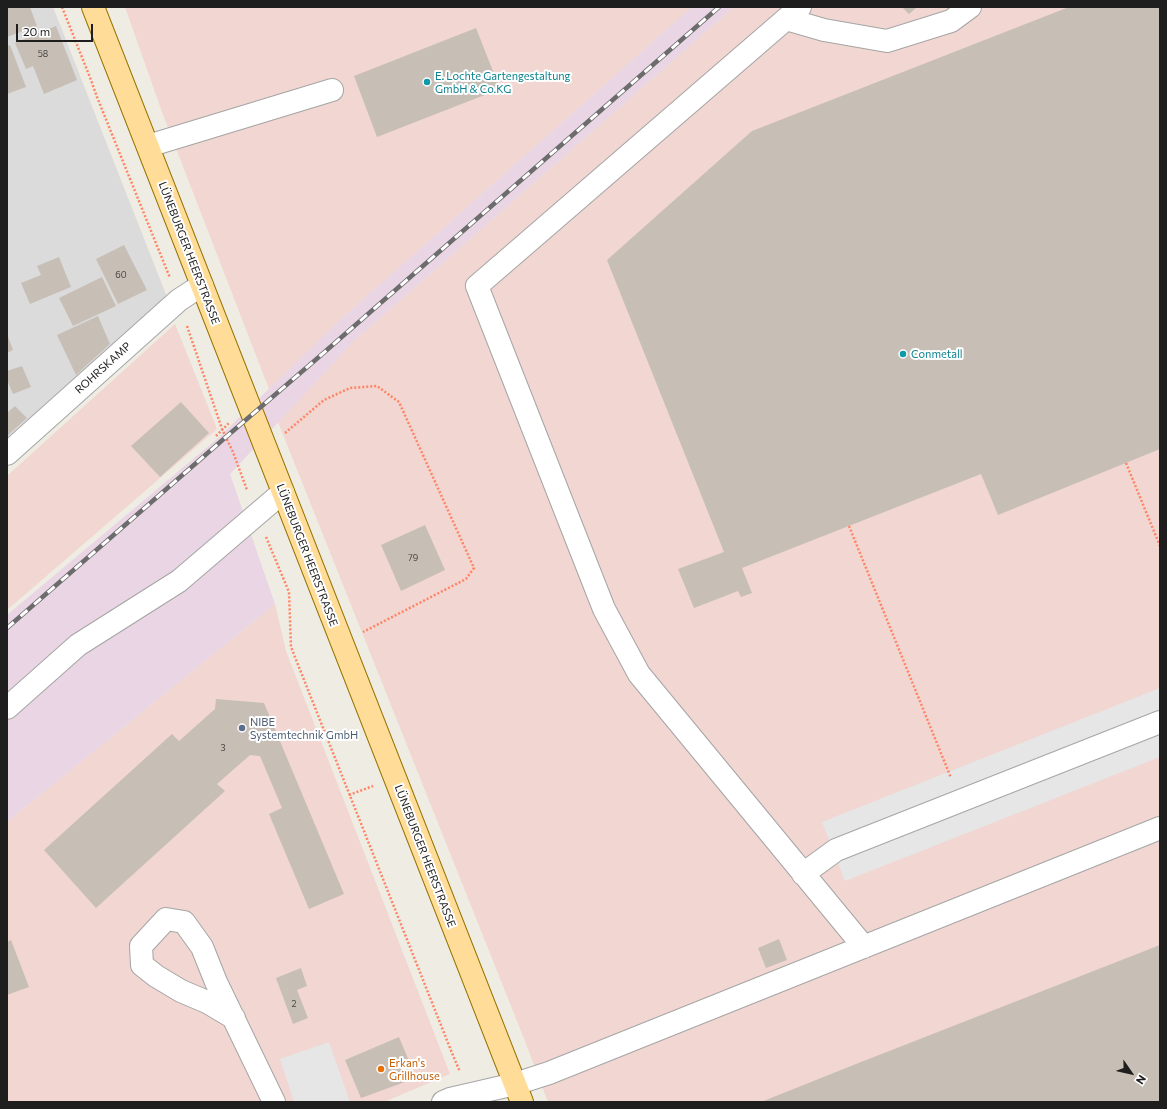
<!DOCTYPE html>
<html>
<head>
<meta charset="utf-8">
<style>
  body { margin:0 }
  #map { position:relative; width:1167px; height:1109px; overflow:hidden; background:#efece3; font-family:Commissioner,sans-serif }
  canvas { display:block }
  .frame { position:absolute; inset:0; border:8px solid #1e1e1e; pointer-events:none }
  .north { position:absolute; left:1111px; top:1053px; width:40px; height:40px; -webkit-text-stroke:3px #fff; paint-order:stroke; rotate:124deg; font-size:11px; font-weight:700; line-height:16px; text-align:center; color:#1e1e1e }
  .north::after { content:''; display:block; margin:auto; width:14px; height:18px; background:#1e1e1e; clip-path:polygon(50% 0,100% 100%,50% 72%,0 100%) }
  .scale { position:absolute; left:16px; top:24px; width:77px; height:18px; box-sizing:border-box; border:2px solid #1e1e1e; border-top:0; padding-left:5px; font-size:12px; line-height:14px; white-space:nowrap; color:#1e1e1e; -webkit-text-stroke:3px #fff; paint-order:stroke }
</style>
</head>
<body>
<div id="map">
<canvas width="1167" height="1109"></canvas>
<div class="frame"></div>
<div class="north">N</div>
<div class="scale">20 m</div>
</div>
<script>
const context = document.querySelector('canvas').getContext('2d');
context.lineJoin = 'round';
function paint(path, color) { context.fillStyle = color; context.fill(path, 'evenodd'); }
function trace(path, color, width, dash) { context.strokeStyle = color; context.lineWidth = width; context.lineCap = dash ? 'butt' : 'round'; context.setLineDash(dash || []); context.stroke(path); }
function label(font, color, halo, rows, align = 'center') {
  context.font = font + ' Commissioner,sans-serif'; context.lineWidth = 4; context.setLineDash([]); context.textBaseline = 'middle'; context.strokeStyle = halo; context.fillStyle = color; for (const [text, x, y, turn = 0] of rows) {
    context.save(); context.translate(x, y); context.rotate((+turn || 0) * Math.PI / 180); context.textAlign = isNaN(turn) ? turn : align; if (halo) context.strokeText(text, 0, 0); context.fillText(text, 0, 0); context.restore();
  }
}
paint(new Path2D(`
  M7,7H53L167,297L7,441Z`), '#dcdbdb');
paint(new Path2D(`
  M125,7H692L340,320L269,389L162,112Z
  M734,7H1160V1102H548L523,1036L278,422L355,340Z
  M175,324L217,429L7,610V476Z
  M275,604L286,651L450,1074L384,1102H7V822Z`), '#f1d6d2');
paint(new Path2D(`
  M692,7H734L355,340L230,474L275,604L7,822V615L217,439L340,320Z`), '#e9d5e3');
paint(new Path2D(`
  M1160,688V757L845,881L822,822Z
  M329,1042L350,1102H294L280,1059Z`), '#e6e6e6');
paint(new Path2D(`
  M7,7H30L37,26L7,37Z
  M902,7H917L909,14Z
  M1069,7H1160V449L998,515L981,474L742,568L752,593L741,597L738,591L694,608L678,569L724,552L607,260L752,131Z
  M56,26L77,80L44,94L33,66L26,69L15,43Z
  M476,28L500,89L377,137L354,76Z
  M10,45L26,87L7,94V46Z
  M124,245L147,290L118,304L96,259Z
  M59,257L71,287L30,304L21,283L41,275L37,266Z
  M102,277L116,306L73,326L59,298Z
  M98,316L110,344L76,375L57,335Z
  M7,334L13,350L7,353Z
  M22,366L31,387L13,394L7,380V371Z
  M181,402L209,433L160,477L131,446Z
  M15,406L27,418L7,436V413Z
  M425,525L445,570L401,591L381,545Z
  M216,699L264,703L344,894L309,909L269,814L282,808L260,756L250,755L217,784L225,791L96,908L44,850L172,734L179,741L215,709Z
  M779,939L787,960L766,968L758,948Z
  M11,940L29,987L7,995V942Z
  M1160,945V1102H761L856,1064Z
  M301,968L307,986L297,990L308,1018L293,1024L276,978Z
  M399,1037L416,1078L361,1098L345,1060Z`), '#c7bfb6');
const minor = new Path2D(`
  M800,7L477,286L604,609L639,674L864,947
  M786,19L824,30L887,41L951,21L970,7
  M148,146L332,90
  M7,454L179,300L202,285
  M7,708L78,645L179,581L283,492
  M803,874L836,850L1160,722
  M234,1018L207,1002L181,991L156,976L142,965L141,946L166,919L184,922L202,947L216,982L274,1102
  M443,1102L450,1099L515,1084L549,1073L1160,828`);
const major = new Path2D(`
  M93,7L522,1102`);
trace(minor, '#a5a5a5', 24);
trace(major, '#977400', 24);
trace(new Path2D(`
  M62,7L91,80L97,97L170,278
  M187,326L222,429L233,452L247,490
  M285,433L324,400L350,388L377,386L399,402L474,568L466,579L363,632
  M216,436L230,422
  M1126,463L1160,546
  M849,526L951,778
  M266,537L289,592L291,647L452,1053L460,1072
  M349,795L373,786`), '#ff8464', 2.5, [2, 2]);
trace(minor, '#fff', 22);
trace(major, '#ffdd98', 22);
const rail = new Path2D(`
  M7,628L226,437L320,356L719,7`);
trace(rail, '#6c6c6c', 4.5);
trace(rail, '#fff', 3, [9]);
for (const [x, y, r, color] of [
  [427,82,4,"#0f9aa8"],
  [903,354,4,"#0f9aa8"],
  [242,728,4,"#5c6f8a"],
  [381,1069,4,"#e8710a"]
]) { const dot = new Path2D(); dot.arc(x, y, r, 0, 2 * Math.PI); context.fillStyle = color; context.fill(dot); trace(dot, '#fff', 1.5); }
label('9px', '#484644', null, [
  ["58",43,54],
  ["60",121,275],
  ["79",413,558],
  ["3",223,748],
  ["2",294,1004]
]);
label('11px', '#0d838f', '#fff', [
  ["E. Lochte Gartengestaltung",435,76],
  ["GmbH & Co.KG",435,89],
  ["Conmetall",911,354]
], 'left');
label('11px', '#1e1e1e', '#fff', [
  ["LÜNEBURGER HEERSTRASSE",189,253,69],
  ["ROHRSKAMP",103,368,-42],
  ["LÜNEBURGER HEERSTRASSE",307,555,69],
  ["LÜNEBURGER HEERSTRASSE",425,856,69]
]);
label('11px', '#4e5e75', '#fff', [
  ["NIBE",250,722],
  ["Systemtechnik GmbH",250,735]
], 'left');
label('11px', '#c56008', '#fff', [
  ["Erkan's",389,1063],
  ["Grillhouse",389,1076]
], 'left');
</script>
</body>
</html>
